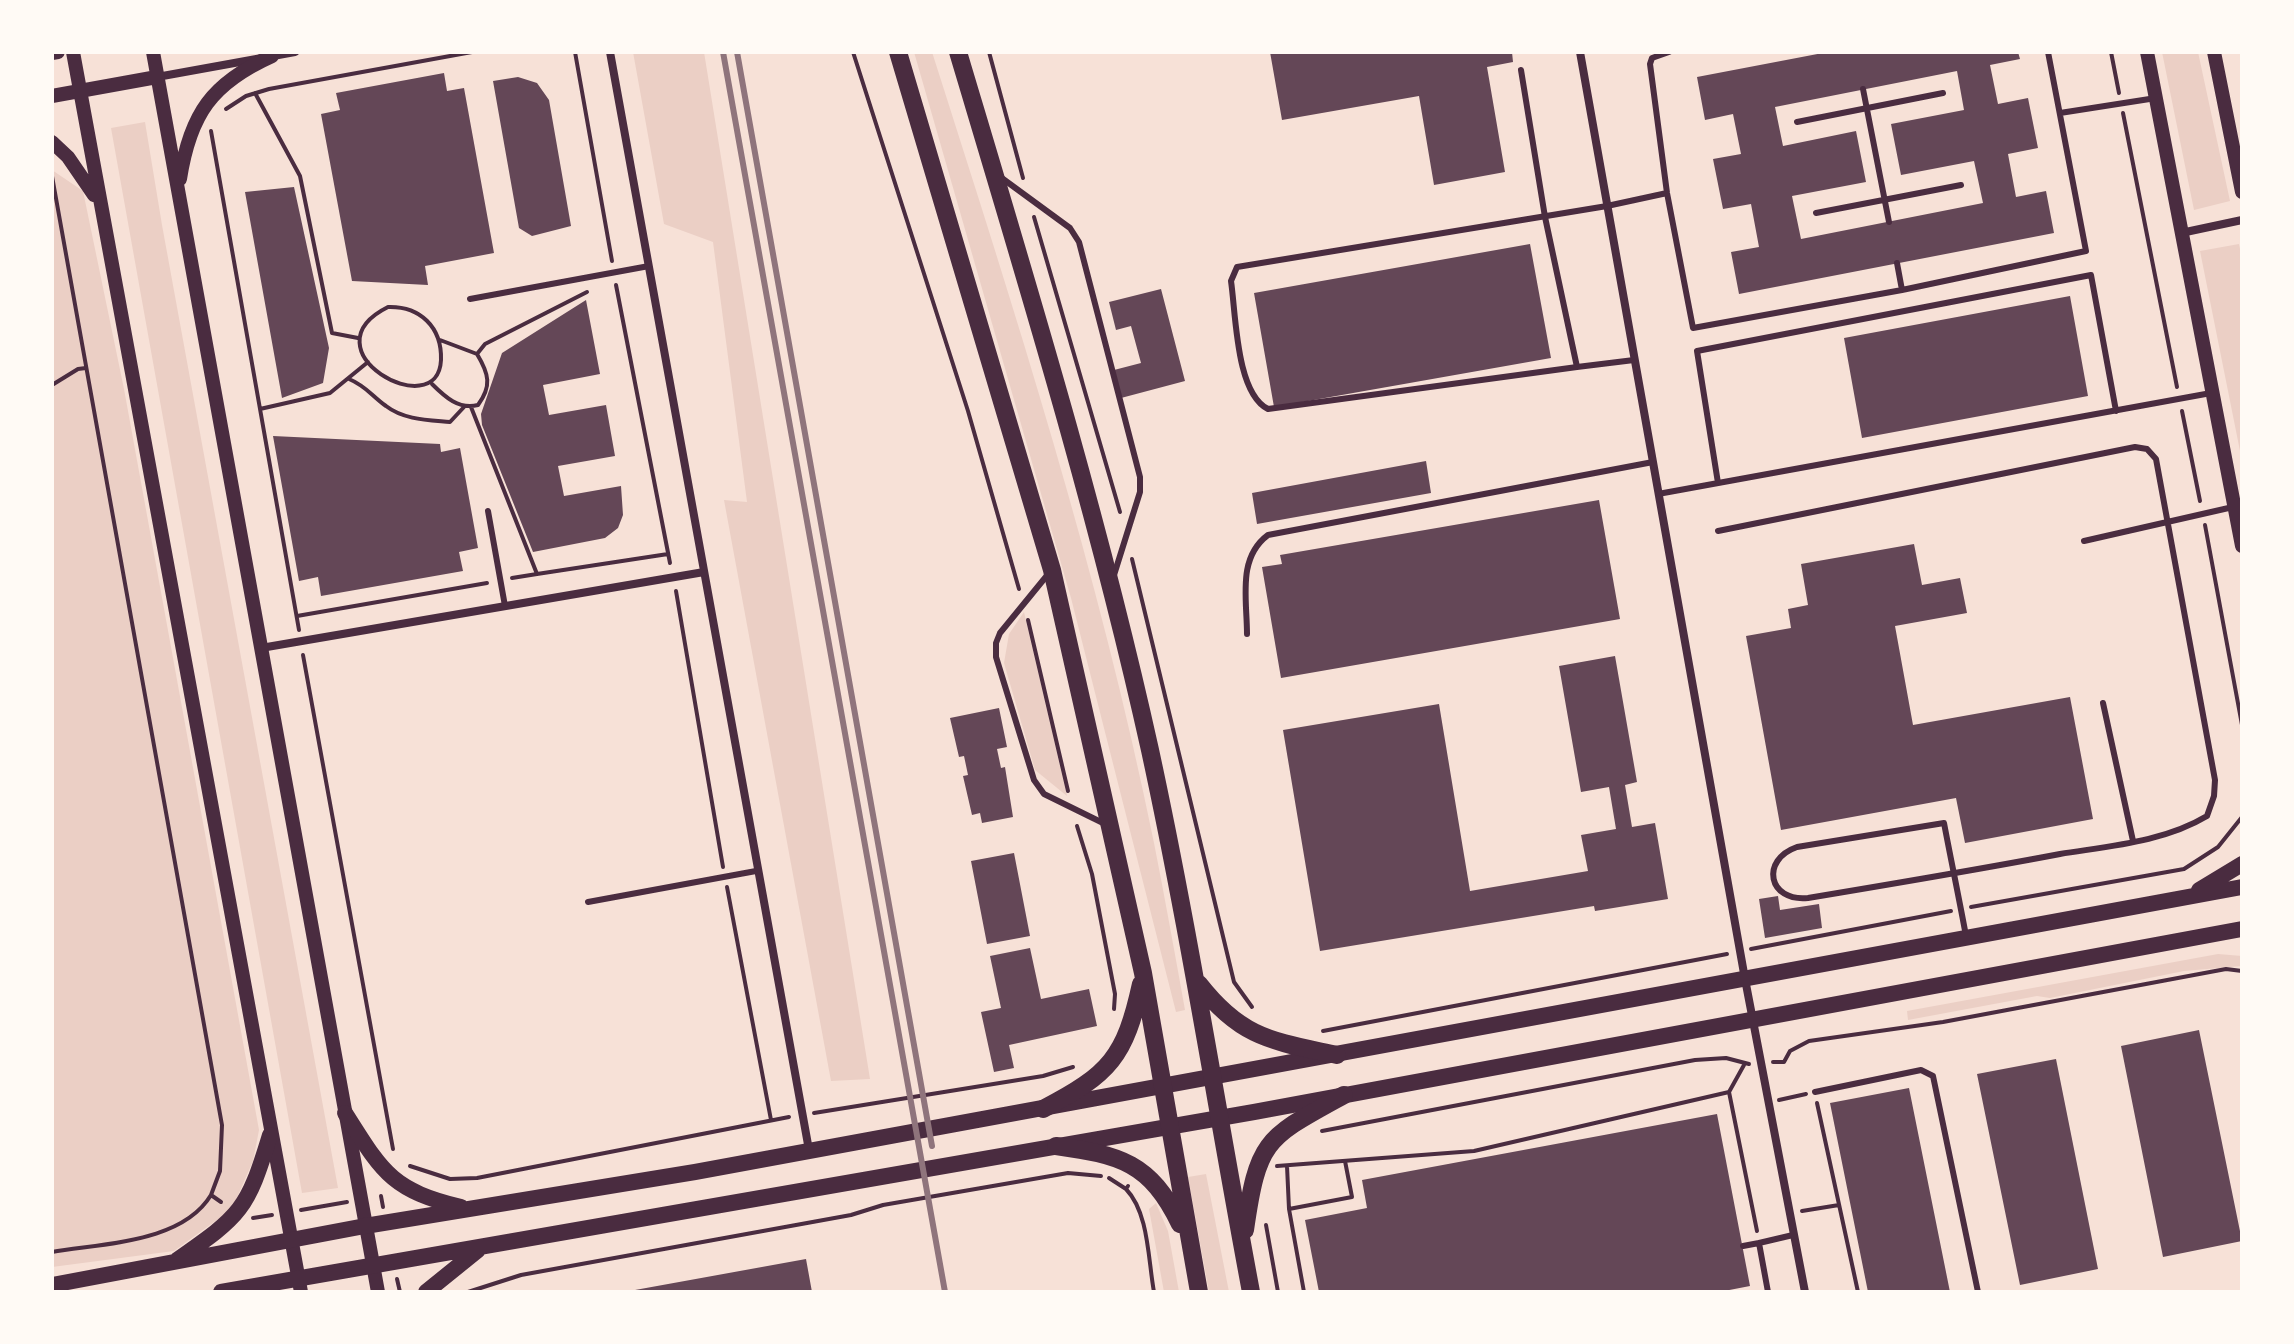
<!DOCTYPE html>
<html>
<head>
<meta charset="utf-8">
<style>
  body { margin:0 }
  #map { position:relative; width:2294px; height:1344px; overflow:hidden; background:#f7e1d7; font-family:"Golos Text",sans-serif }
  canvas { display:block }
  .frame { position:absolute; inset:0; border:54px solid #fffaf5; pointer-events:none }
</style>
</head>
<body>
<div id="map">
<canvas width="2294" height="1344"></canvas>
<div class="frame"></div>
</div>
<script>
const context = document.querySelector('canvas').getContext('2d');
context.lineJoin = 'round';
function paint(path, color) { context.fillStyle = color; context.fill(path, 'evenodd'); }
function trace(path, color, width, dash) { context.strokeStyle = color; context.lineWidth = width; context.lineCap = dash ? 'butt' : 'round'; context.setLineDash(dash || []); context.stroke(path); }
paint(new Path2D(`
  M633,52H704L870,1079L831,1081L724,500L747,502L713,242L664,224Z
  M914,52H932C1015,312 1100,575 1154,843C1165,899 1175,954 1185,1010L1176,1012L1071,598Z
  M2162,52H2198L2230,201L2194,210Z
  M145,122L162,225L338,1188L302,1193L111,128Z
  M52,170L83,191L124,389L259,1130L253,1161L232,1209L174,1251L52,1267Z
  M2239,244L2242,259V461L2200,251Z
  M1024,612L1067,796L1035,770L1004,663L1009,634Z
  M2218,954L2242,956V966L2184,971L2050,998L2037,996L1908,1020L1907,1011Z
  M1206,1174L1229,1292H1209L1188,1177Z
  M1156,1203L1168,1231L1179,1292H1164L1149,1209Z`), '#ebcfc5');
paint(new Path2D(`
  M1270,52H1512L1513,62L1487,67L1505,172L1434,185L1419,96L1282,120Z
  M1828,52H2018L2020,59L1990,65L1998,104L2028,98L2038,148L2008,154L2016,197L2046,191L2054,233L1739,294L1731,252L1759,247L1751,204L1723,209L1713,159L1741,154L1733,114L1705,120L1697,77ZM1957,71L1964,110L1891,124L1901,175L1974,161L1983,203L1801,239L1792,196L1866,182L1856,131L1783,146L1775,107Z
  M444,73L447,91L464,88L494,253L425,266L428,285L352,281L321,114L340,110L336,93Z
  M518,77L537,83L549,100L571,226L532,236L519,228L493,81Z
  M294,187L329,348L323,383L282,398L245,192Z
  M1530,244L1551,358L1274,407L1254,293Z
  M1161,289L1185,381L1121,398L1114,370L1141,363L1131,326L1116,330L1109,302Z
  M2070,296L2088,396L1862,438L1844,338Z
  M586,300L600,374L543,385L549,415L606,405L615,456L558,466L564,496L621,486L623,515L618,528L605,538L533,552L482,425L481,414L502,353Z
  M273,436L440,444L441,452L460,448L478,548L459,552L463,571L321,596L318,577L299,581Z
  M1426,461L1431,493L1257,524L1252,493Z
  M1599,500L1620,619L1281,678L1262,567L1282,564L1280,555Z
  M1914,544L1922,585L1960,578L1967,613L1895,626L1913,725L2070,697L2093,819L1965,843L1956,798L1781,830L1746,636L1791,628L1788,609L1808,605L1801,564Z
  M1615,656L1637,782L1625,785L1632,827L1655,823L1668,899L1595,911L1594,906L1320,951L1283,730L1439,704L1470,891L1588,871L1581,835L1616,829L1609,787L1581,792L1559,666Z
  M999,708L1007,747L997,749L1001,768L1005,767L1013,817L982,823L980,813L972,815L963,776L968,775L964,756L959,757L950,718Z
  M1014,853L1030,936L987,944L971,861Z
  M1778,896L1780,910L1819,904L1822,928L1765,938L1759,899Z
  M1030,948L1041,999L1089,989L1097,1026L1009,1045L1014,1068L994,1072L981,1012L1001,1008L990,956Z
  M2199,1030L2242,1241L2163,1257L2121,1046Z
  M2056,1059L2098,1269L2020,1285L1977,1074Z
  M1909,1088L1950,1292H1868L1830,1103Z
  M1717,1114L1750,1286L1719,1292H1319L1305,1220L1367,1208L1362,1180Z
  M806,1259L812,1292H635V1290Z`), '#644757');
trace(new Path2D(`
  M575,52L612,261
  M853,52L968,411L1019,589
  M989,52L1023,178
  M2111,52L2119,93
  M255,93L300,176L332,333L358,338
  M226,109L246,96L269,89L472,52
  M2123,113L2177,387
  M211,131L299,630
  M52,176L222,1125L220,1171L211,1195L221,1202
  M1034,217L1120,512
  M616,285L670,563
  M388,307C420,306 442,327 441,360C438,426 302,350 388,307Z
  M440,340L477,354L485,344L587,292
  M349,379C366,386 372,396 386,406C404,420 429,420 450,422L464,407
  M432,384C445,397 459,410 478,405C492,386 489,374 477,354
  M52,385L78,369L86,368
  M471,407L537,574L668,554
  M260,409L330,393L368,362
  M2182,411L2200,501
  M2205,525L2242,725
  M1132,559L1234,982L1252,1007
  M512,578L537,574
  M676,591L723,867
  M297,616L487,583
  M1028,620L1068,791
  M303,655L393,1149
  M1077,826L1092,874L1115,994L1114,1009
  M727,887L771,1120
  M1971,907L2184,869L2218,847L2242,817
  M1751,949L1951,911
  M1323,1031L1727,954
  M1773,1062H1784L1790,1051L1809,1041L1943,1022L2226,969L2242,971
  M1729,1092L1757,1231
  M1779,1100L1806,1094
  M1817,1103L1858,1292
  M814,1113L1043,1076L1073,1067
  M1322,1131L1695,1060L1726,1058L1749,1064
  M410,1166L450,1179L477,1178L789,1117
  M1277,1166L1474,1151L1729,1092L1744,1065
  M1287,1166L1289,1209L1304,1292
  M1109,1178L1126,1189L1128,1186
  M1126,1189C1149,1213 1148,1260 1154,1292
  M381,1196L383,1207
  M1289,1209L1352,1197L1345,1161
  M301,1210L347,1202
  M1802,1211L1839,1205
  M253,1218L272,1215
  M1266,1225L1278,1292
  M52,1252C103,1243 182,1243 211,1195
  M397,1279L400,1292
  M468,1292L521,1275L851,1215L883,1205L1068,1173L1101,1176`), '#4a2c40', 4);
trace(new Path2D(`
  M1669,52L1652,58L1650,64L1667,193L1693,328L1902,290L2086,251L2048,52
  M1521,70L1545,217L1577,367L1634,360
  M1863,89L1889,222
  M2060,113L2156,98
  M1797,122L1943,93
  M999,176L1070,228L1079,242L1140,477V492L1114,575
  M1816,213L1961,185
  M1897,263L1902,290
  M470,299L649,266
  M1577,367L1268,409C1236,393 1236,315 1231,281L1237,267L1607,206L1667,193
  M1718,483L1697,351L2091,275L2116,411
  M1658,494L2211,393
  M488,511L505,606
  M1718,531L2135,447L2147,449L2156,459L2215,780L2214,796L2207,816C2164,842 2109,846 2060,854C1976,870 1892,884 1808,898C1768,902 1760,860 1797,847L1944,823C1951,860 1959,898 1966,936
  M2084,541L2233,507
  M1049,573L1000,633L996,643V657L1034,780L1044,794L1105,824
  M1247,634C1247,599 1237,558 1268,535L1653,462
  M2103,703L2133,841
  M588,902L756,871
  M1815,1092L1921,1070L1933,1076L1978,1292
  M1743,1246L1759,1243
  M1768,1292L1759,1243L1793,1235`), '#4a2c40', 6);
trace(new Path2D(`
  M610,52L809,1150
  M1580,52L1745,979L1805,1292
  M157,77L295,52
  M2181,233L2242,220
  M261,648L704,572`), '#4a2c40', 8);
trace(new Path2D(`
  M73,52L301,1292
  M153,52L378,1292
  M2147,52L2242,546
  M2214,52L2242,192
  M52,53L58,52
  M52,96L157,77
  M52,142L68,157L94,195
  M180,179C190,114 212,83 272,56`), '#4a2c40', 14);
trace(new Path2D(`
  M2199,890L2242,864
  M345,1113C382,1171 390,1190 461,1207
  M177,1260C241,1215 247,1211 270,1135
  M52,1285L365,1226L695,1172L2242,887
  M221,1292L1254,1112L2242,929
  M426,1292L478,1250`), '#4a2c40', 16);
trace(new Path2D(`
  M898,52L1052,570L1143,973L1199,1292
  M958,52C1027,283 1098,515 1150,750C1189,930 1217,1111 1251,1292
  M1199,984C1242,1039 1273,1041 1337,1055
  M1043,1109C1110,1074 1125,1057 1141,984
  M1056,1146C1120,1155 1150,1162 1180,1224
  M1245,1230C1258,1139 1266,1138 1344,1095`), '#4a2c40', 18);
trace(new Path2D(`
  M723,52L945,1292
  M737,52L932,1146`), '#8f747c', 6);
</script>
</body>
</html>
